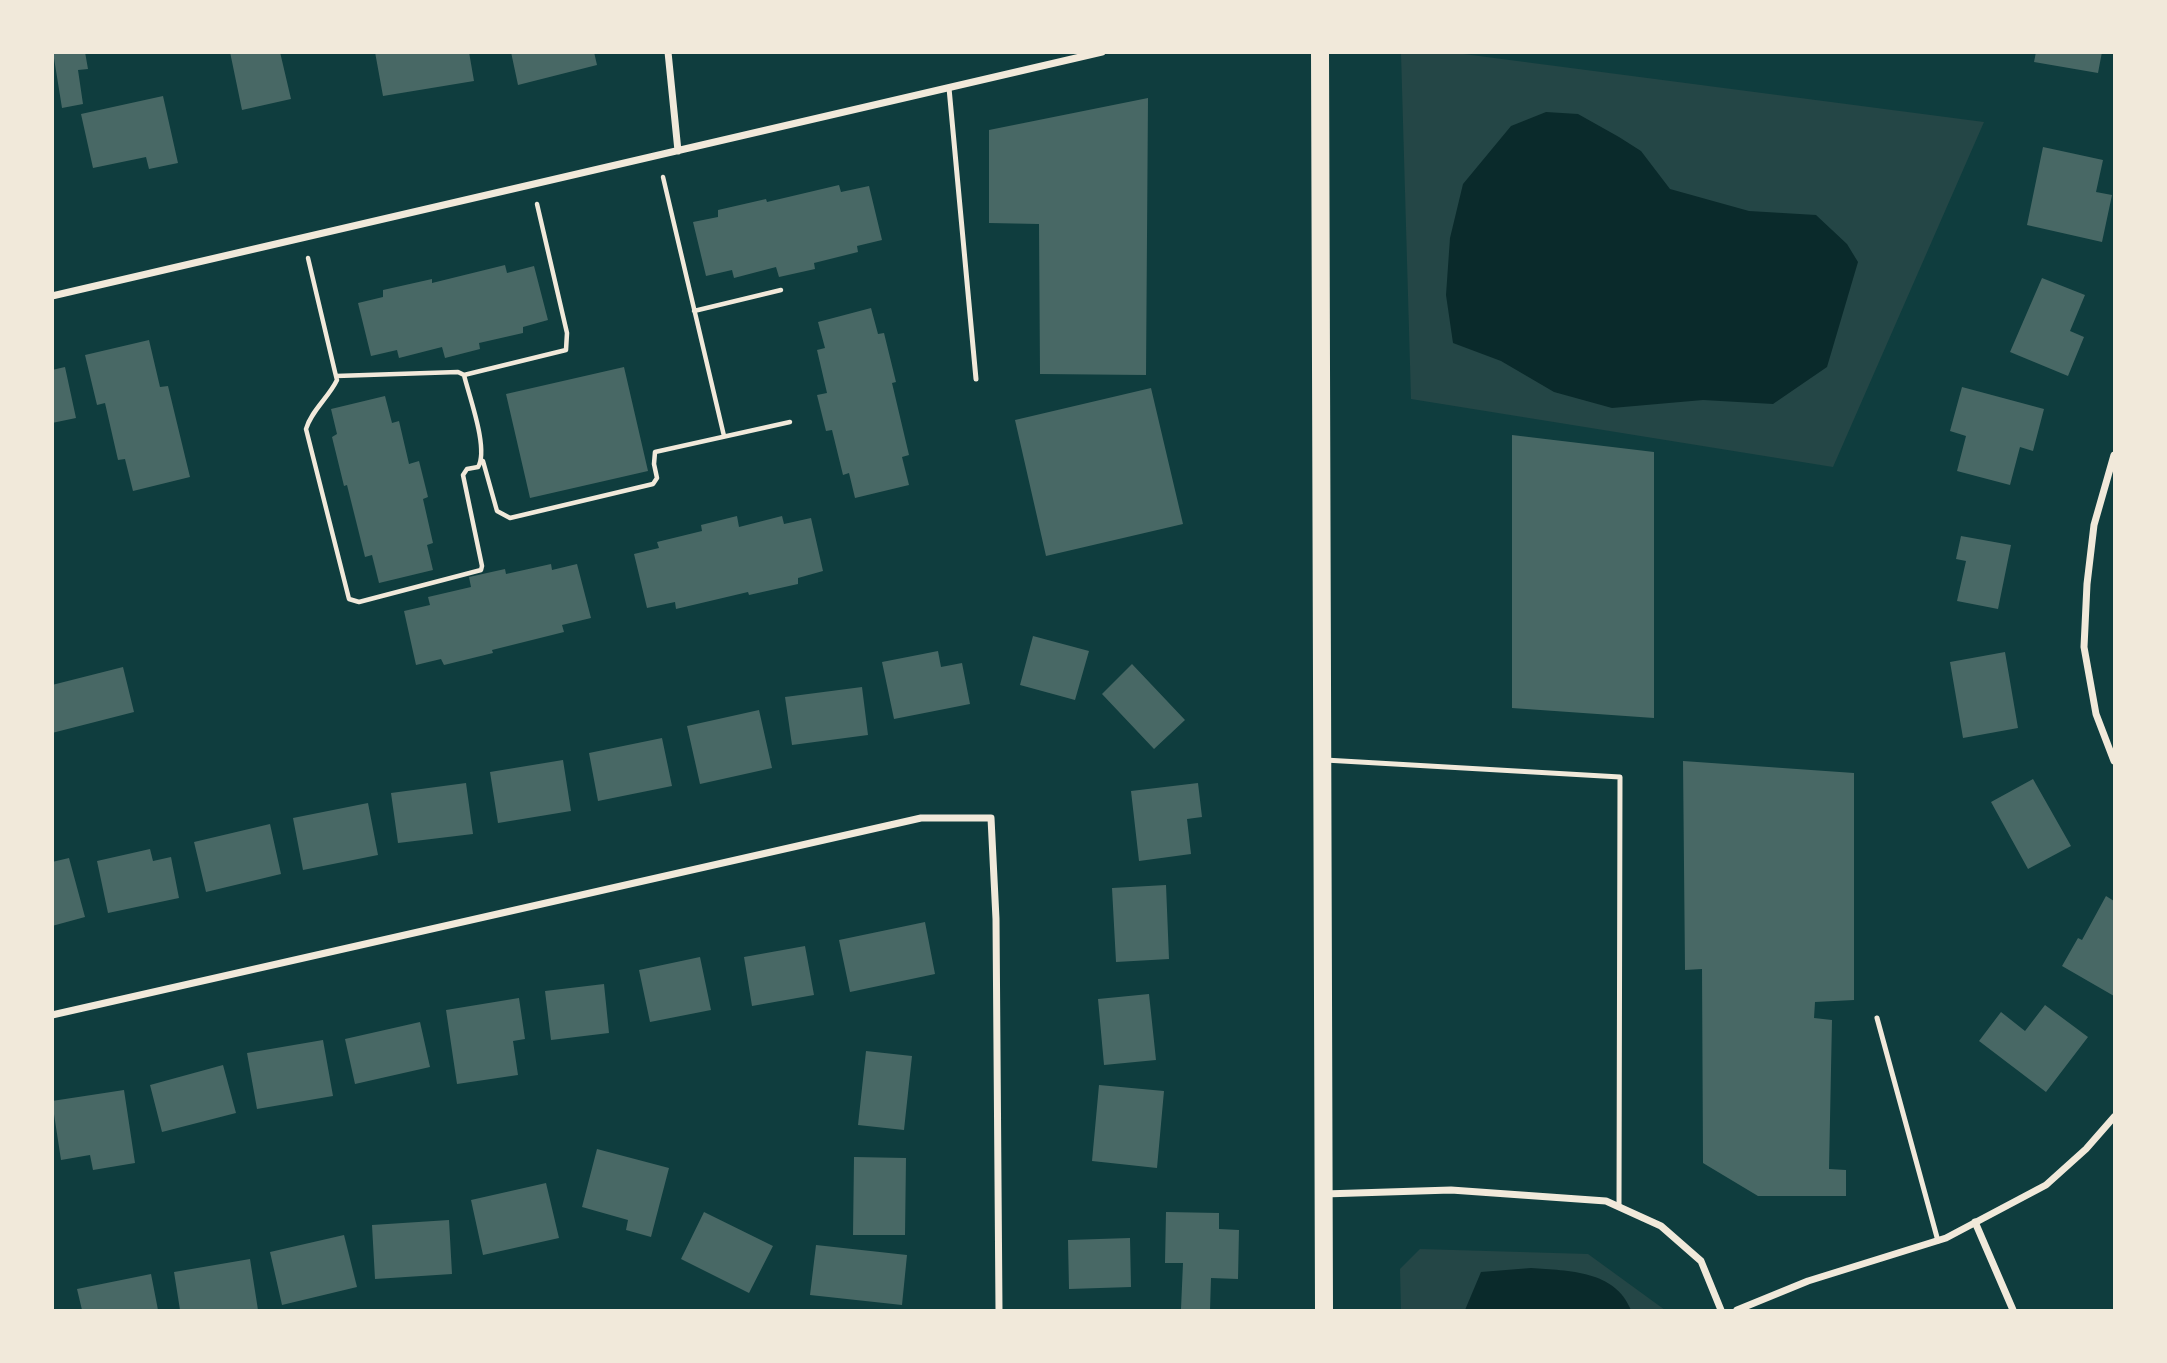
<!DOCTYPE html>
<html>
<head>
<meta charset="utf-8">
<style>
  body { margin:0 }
  #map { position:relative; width:2167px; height:1363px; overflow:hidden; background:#0f3d3e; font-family:"DejaVu Sans",sans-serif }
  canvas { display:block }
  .frame { position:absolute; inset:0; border:54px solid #f1e9da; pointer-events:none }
</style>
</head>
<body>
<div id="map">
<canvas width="2167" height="1363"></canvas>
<div class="frame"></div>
</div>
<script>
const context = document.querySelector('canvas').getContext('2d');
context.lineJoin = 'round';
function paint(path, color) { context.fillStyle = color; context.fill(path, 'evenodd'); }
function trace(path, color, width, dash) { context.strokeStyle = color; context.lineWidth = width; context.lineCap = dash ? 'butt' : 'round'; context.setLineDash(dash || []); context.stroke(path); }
paint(new Path2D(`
  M1401,53H1456L1984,122L1833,467L1411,399Z
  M1420,1249L1588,1254L1665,1310H1401L1400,1269Z`), '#244646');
paint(new Path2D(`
  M1546,112L1578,114L1619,137L1641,151L1670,189L1749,211L1816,215L1847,244L1858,262L1827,367L1773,404L1703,400L1612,408L1554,392L1501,361L1453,343L1446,295L1450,238L1463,184L1511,126Z
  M1531,1268C1569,1271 1615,1270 1631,1310H1465L1481,1272Z`), '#0a2a2b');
paint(new Path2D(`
  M53,52H85L88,69L78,70L83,104L62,108Z
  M230,52H280L291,99L242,110Z
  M375,52H469L474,81L383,96Z
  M511,52H594L597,65L518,85Z
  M2036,52H2102L2098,73L2034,62Z
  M163,96L178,163L149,169L146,157L93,168L81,114Z
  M1148,98L1146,375L1040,374L1039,224L989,223V130Z
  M2043,147L2103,160L2096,192L2112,195L2102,242L2027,225Z
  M839,185L841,192L869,186L882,240L857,246L858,252L814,263L815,269L779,277L776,267L734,278L732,270L706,276L693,222L718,217V210L766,199L767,202Z
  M505,265L507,273L534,266L548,320L523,327V333L479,343L480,349L445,358L442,347L399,358L397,350L371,356L358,303L383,297V290L432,279V283Z
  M2042,278L2085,295L2070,331L2084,337L2068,376L2010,352Z
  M871,308L878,334L884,333L896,382L892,383L909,455L902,457L909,485L855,498L849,473L843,475L832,430L826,431L817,395L827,393L817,350L825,348L818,322Z
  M149,340L160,387L168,386L190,477L133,491L125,459L118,460L105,403L97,405L85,355Z
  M65,367L76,418L52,423V370Z
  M624,367L648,471L530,498L506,394Z
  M1962,387L2044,409L2033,451L2020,447L2010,485L1957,471L1966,436L1950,431Z
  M1151,388L1183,524L1046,556L1015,420Z
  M385,396L392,423L399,421L409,464L419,461L428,497L423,499L433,543L427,545L433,570L379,583L372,555L365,557L347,485L344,486L332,437L337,434L331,409Z
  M1512,435L1654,452V718L1512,708Z
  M737,516L739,527L782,516L784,524L811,518L823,571L798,578V584L749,595L748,592L676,609L675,602L647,608L634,554L659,548L657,542L702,531L701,525Z
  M1961,536L2011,545L1998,609L1957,601L1966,561L1956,559Z
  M551,564L552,570L577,564L591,618L562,625L564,632L492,650L493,653L444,665L441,659L416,665L404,611L430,605L428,597L471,587L469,577L505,569L506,574Z
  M1033,636L1089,651L1075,700L1020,685Z
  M938,651L941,667L962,663L970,704L894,719L882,662Z
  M2005,652L2018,728L1963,738L1950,662Z
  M1132,664L1185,720L1154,749L1102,694Z
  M123,667L134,712L52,733V685Z
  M862,687L868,735L792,745L785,697Z
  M759,710L772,768L700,784L687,726Z
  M662,738L672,786L598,801L589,753Z
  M563,760L571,811L498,823L490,772Z
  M1683,761L1854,773V1000L1815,1002L1814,1018L1832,1020L1829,1169L1846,1170V1196H1758L1703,1163L1702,969L1685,970Z
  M2033,779L2071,846L2028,869L1991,802Z
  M466,783L473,834L398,843L391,793Z
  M1198,783L1202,817L1187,819L1191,854L1139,861L1131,791Z
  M368,803L378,855L303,870L293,818Z
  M270,824L281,874L206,892L194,842Z
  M150,849L153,861L171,857L179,898L108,913L97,861Z
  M69,858L85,917L52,926V862Z
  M1166,885L1169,959L1116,962L1112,888Z
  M2106,896L2114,901V996L2062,966L2078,938L2082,940Z
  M925,922L935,974L850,992L839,940Z
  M805,946L814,995L752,1006L744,957Z
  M700,957L711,1010L650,1022L639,970Z
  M604,984L609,1033L551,1040L545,991Z
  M1149,994L1156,1060L1104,1065L1098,999Z
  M519,998L525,1039L513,1041L518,1075L457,1084L446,1010Z
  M2045,1005L2088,1037L2046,1092L1979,1041L2001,1012L2025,1031Z
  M420,1022L430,1067L355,1084L345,1039Z
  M323,1040L333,1096L257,1109L247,1053Z
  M866,1051L912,1056L904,1130L858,1125Z
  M223,1065L236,1113L162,1132L150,1085Z
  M1099,1085L1164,1091L1157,1168L1092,1161Z
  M124,1090L135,1163L93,1170L90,1155L61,1160L52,1101Z
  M597,1149L669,1168L651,1237L626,1230L628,1220L582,1207Z
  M854,1157L906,1158L905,1235H853Z
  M546,1183L559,1238L483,1255L471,1200Z
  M704,1212L773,1246L749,1293L681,1259Z
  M1166,1212L1219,1213V1229L1239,1230L1238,1279L1211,1278L1210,1310L1181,1309L1183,1263H1165Z
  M449,1220L452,1274L375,1279L372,1225Z
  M344,1235L357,1287L282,1305L270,1252Z
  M1130,1238L1131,1287L1069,1289L1068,1240Z
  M816,1245L907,1255L902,1305L810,1295Z
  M250,1259L258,1310H180L174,1272Z
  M151,1274L158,1310H82L77,1289Z`), '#486865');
trace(new Path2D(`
  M663,177L724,436
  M308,258L335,372L337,380C329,397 311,411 306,429L349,599L359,602L481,570L482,566L463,475L467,469L478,467C489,449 469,396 464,375L458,372L336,376
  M694,311L781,290
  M464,375L566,350L567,333L537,204
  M483,461L497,511L510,518L653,484L657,478L654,464L655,452L790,422`), '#f1e9da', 4.5);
trace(new Path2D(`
  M949,88L976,379
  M1325,760L1620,777L1619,1207
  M1877,1018L1938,1241`), '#f1e9da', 5);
trace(new Path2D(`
  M668,52L678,151
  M52,296L1102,52
  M2114,455L2094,525L2087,584L2084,647L2096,714L2114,761
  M52,1015L921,818H991L996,919L999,1310
  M1324,1194L1451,1190L1606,1201L1661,1226L1701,1261L1721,1310
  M1975,1222L2013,1310
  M1737,1310L1808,1281L1946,1238L2046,1185L2086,1149L2114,1117`), '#f1e9da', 7);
trace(new Path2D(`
  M1320,52L1324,1310`), '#f1e9da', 18);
</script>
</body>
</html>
